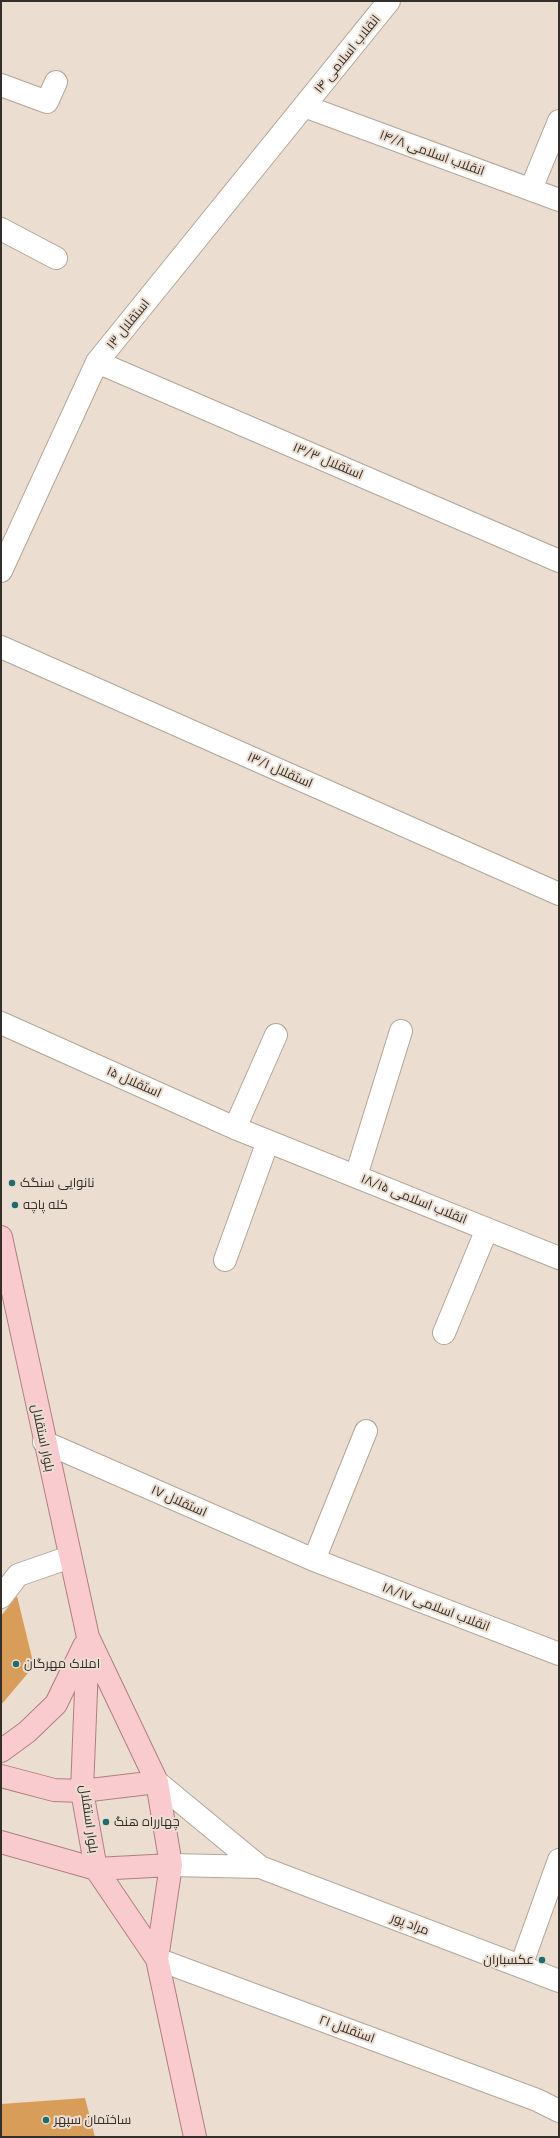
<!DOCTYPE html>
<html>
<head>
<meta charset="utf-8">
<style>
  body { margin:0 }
  #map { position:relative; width:560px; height:2138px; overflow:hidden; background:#ebded1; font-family:Lato,sans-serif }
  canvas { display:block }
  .frame { position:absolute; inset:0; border:2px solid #342f2a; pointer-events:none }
</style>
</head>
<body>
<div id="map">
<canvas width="560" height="2138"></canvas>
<div class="frame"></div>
</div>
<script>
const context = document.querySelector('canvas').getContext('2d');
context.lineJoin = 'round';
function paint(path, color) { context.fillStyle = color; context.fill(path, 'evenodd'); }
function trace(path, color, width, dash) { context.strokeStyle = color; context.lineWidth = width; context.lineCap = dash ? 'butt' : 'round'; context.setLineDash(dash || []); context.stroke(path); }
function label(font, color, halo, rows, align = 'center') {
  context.font = font + ' Lato,Cairo,sans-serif'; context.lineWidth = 4; context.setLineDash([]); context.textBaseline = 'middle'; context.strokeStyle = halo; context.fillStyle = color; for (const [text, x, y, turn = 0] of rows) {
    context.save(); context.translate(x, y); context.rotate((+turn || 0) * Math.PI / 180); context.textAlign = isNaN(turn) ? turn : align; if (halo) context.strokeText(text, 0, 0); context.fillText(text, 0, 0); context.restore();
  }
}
paint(new Path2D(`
  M17,1596L34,1666L1,1705V1616Z
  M85,2098L95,2137H1V2104Z`), '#d89d59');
const minor = new Path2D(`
  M1,85L47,102L56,82
  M304,106L559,200
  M531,189L559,121
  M1,229L56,258
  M97,362L559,561
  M1,571L97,362L389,1
  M1,647L559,894
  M1,1023L235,1128L559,1258
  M235,1128L276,1035
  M356,1176L401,1031
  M225,1260L268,1141
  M444,1333L487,1229
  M44,1442L314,1560L559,1654
  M314,1560L366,1431
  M1,1597L18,1575L70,1557
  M157,1782L260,1867L559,1981
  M171,1865L260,1867
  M157,1959L537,2100L559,2111
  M521,1966L559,1860`);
const major = new Path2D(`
  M1,1237L88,1637L157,1782L171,1865L157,1959L195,2137
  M88,1640L82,1791L96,1869L157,1959
  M1,1751L27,1732L56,1704L84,1646
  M1,1776L54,1790L82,1791L157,1782
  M1,1842L96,1869L171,1865`);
trace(minor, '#b2a699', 24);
trace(major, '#b17e80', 24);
trace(minor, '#fff', 22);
trace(major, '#f9cbce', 22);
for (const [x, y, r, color] of [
  [12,1183,4,"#206c6d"],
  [15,1205,4,"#206c6d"],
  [16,1664,4,"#206c6d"],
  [106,1822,4,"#206c6d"],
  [542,1960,4,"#206c6d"],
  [46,2120,4,"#206c6d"]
]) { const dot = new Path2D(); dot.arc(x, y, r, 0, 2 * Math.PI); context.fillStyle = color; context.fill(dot); trace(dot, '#ebded1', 1.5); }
label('13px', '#342f2a', '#ebded1', [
  ["۱۴ انقلاب اسلامی",347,54,-51],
  ["۱۴/۸ انقلاب اسلامی",432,153,20],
  ["۱۳ استقلال",128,324,-51],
  ["۱۳/۳ استقلال",328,461,23],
  ["۱۳/۱ استقلال",280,770,24],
  ["۱۵ استقلال",134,1082,24],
  ["۱۸/۱۵ انقلاب اسلامی",414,1199,22],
  ["بلوار استقلال",43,1438,78],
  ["۱۷ استقلال",179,1501,24],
  ["۱۸/۱۷ انقلاب اسلامی",436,1607,21],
  ["بلوار استقلال",89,1819,82],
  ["مراد پور",410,1924,21],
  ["۲۱ استقلال",347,2029,20]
]);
label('13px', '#342f2a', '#ebded1', [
  ["نانوایی سنگک",20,1183],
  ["کله پاچه",23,1205],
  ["املاک مهرگان",24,1664],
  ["چهارراه هنگ",114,1822],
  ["عکسباران",534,1960,"right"],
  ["ساختمان سپهر",54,2120]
], 'left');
</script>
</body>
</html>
